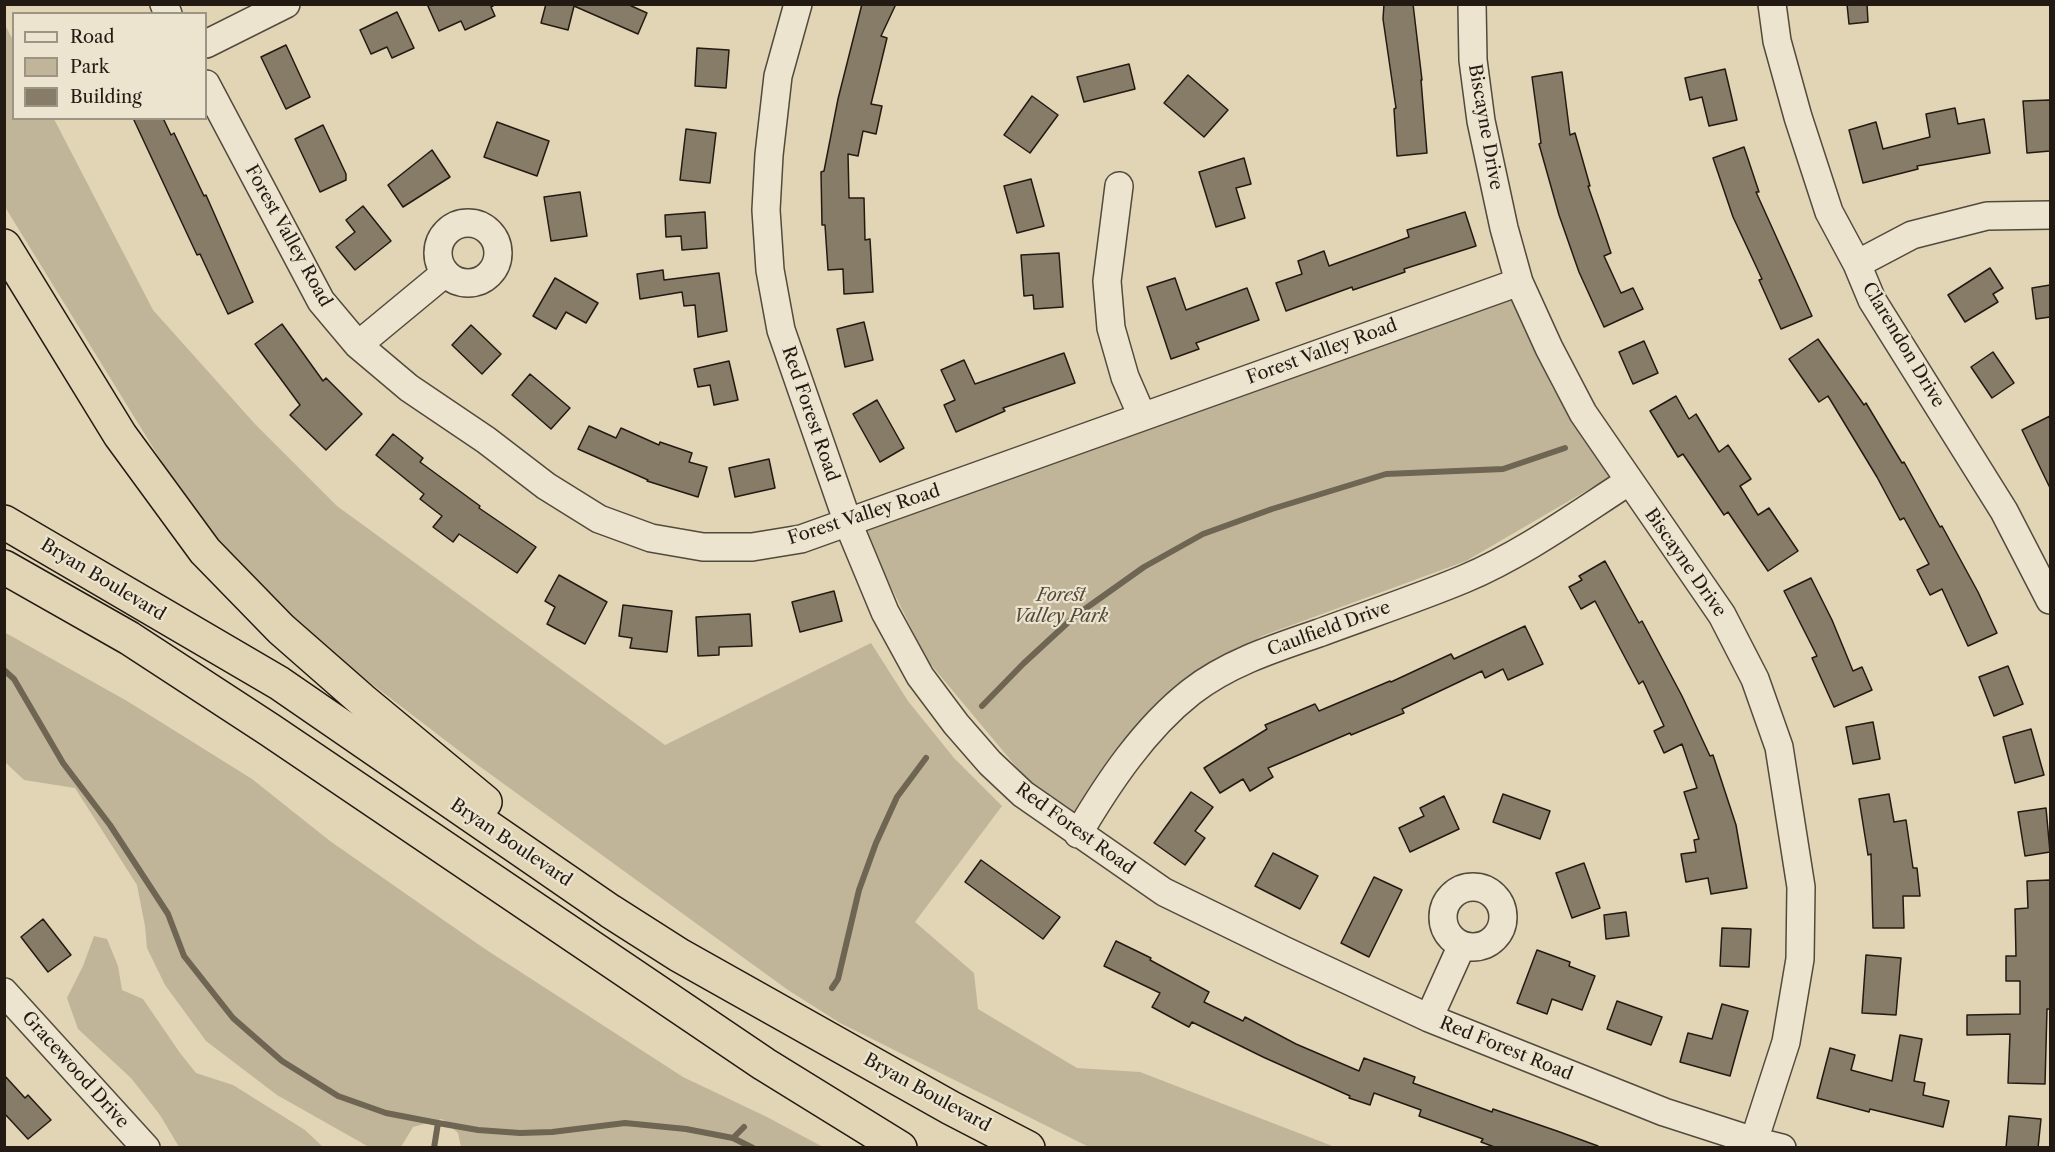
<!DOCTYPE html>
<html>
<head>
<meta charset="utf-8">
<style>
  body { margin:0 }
  #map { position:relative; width:2055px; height:1152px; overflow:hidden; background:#e1d5b5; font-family:"Libre Caslon Text",serif }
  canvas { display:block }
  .frame { position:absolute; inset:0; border:6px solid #231b13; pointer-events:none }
  .legend { position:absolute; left:12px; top:12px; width:195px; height:108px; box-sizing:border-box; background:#ece4cf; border:2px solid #9c9484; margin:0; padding:8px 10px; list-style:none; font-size:18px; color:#231b13 }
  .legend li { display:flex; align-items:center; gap:12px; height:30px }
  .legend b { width:30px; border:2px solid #9c9484 }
</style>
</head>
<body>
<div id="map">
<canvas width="2055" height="1152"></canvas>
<div class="frame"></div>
<ul class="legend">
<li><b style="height:8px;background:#ece4cf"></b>Road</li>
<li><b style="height:16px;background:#c1b599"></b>Park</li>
<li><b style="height:16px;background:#867c67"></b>Building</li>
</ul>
</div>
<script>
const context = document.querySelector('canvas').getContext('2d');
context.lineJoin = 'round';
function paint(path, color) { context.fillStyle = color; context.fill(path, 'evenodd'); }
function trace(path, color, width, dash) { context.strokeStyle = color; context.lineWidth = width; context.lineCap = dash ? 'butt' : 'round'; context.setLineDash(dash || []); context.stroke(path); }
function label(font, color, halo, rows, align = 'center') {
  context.font = font + ' "Libre Caslon Text",serif'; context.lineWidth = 4.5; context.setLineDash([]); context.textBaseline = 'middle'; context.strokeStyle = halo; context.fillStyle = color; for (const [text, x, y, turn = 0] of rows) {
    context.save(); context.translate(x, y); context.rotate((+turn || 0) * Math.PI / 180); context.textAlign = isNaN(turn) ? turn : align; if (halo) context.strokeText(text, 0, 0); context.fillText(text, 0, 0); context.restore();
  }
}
paint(new Path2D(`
  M4,23L13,40L14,118L54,119L153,310L255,424L337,506L665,745L871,643L908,701L954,758L1002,806L915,922L974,973L978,1009L1077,1068L1140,1072L1335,1147H1089L840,1023L788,990L475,763L313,639L230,556L165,467L5,207Z
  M1514,297L1552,387L1610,477L1466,561L1262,636L1167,695L1064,824L927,660L864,532Z
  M4,632L127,701L252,779L330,841L485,949L683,1077L767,1117L823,1147H461L458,1133L442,1119L413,1127L401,1147H369L277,1095L206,1041L165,985L147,948L145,926L137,885L75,788L24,780L5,762Z
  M94,936L107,939L118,966L122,990L143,999L180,1053L196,1073L233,1085L305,1130L323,1147H179L160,1115L131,1078L78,1029L67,998L83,966Z`), '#c1b599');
trace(new Path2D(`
  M4,670L14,679L63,763L110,825L168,914L184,956L233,1018L282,1061L338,1096L386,1113L438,1123L478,1130L520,1133L552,1132L625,1123L686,1129L733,1138L753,1148
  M982,706L1023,664L1075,616L1144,567L1203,534L1272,509L1386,474L1503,469L1565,448
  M832,988L838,979L859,890L876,843L897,797L926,758
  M733,1138L744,1127
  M434,1148L438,1123`), '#6e6553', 6);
const building = new Path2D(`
  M427,4H496L491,7L495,16L465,30L461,21L439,31Z
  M546,4H627L647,13L638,34L574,6L568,30L541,23Z
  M862,4H896L881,36L887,38L871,104L882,106L876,134L863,131L858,156L848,154L849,198H864L865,240L870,239L873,292L844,294L843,269L828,270L825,225H822L821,172L824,171L838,99Z
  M1384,4H1413L1422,80H1421L1427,153L1397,156L1394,109L1396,108L1383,19Z
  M1847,4H1867L1868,22L1849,24Z
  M397,12L414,48L392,58L387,47L371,54L360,30Z
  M286,45L310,97L286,109L261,57Z
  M697,48L729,50L726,88L695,86Z
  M1129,64L1135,89L1084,102L1077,77Z
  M1725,69L1737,120L1709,126L1702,97L1690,100L1685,78Z
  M1562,72L1570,135L1575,133L1590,186H1588L1611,253L1604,256L1621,293L1633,288L1643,309L1604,327L1579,272L1559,215L1539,144L1541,143L1532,77Z
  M1188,75L1228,110L1204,137L1164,103Z
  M1032,96L1058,115L1030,153L1004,135Z
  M2050,100V151L2027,153L2023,101Z
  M1955,108L1958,124L1984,119L1990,153L1917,166L1918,169L1863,183L1849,130L1876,122L1883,149L1930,137L1926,114Z
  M133,118H163L171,135L174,133L204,196L206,195L253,302L228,314L200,254L197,255Z
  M497,122L549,141L537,176L484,157Z
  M323,125L346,174V180L320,192L295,139Z
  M686,129L716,133L710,183L680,180Z
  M1744,147L1759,192H1756L1812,316L1781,329L1759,280L1762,279L1733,217L1713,158Z
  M432,150L450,177L403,207L388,185Z
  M1244,158L1251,184L1236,188L1245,218L1216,227L1199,172Z
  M1031,179L1044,226L1017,233L1004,186Z
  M580,192L587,236L551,241L544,197Z
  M363,206L391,241L355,270L336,247L355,232L346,220Z
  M705,212L707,248L682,250L681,236L666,237L665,215Z
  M1465,212L1476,246L1404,269L1405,272L1353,290L1352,287L1286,311L1276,283L1302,274L1298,261L1324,251L1329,266L1409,237L1407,230Z
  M1059,253L1063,307L1034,309L1033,295L1024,296L1021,255Z
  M1990,268L2003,288L1993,294L1998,302L1965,322L1948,295Z
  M663,270L664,280L719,273L727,331L698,337L695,305L684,306L682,292L640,299L637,274Z
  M555,278L598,303L586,323L566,312L556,329L533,316Z
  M1175,278L1186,310L1247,288L1259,320L1196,343L1199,349L1171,359L1147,287Z
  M2050,285V317L2036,319L2032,288Z
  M864,322L873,360L845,367L837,329Z
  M282,324L323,381L326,378L362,414L326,450L290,415L300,405L255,344Z
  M471,325L501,354L482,374L452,345Z
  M1818,339L1864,405L1866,403L1902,463L1904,462L1940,527L1942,526L1978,592L1997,633L1968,646L1942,589L1930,595L1917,570L1929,564L1904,518L1900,520L1877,477L1828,396L1819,402L1789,359Z
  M1644,341L1658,373L1633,384L1619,352Z
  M1993,352L2014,383L1992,398L1971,367Z
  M1064,353L1075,383L1003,408L1005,411L956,432L944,405L955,400L941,370L964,360L975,384Z
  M729,361L738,400L714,405L710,385L698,387L694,369Z
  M530,374L570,408L551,429L512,395Z
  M1676,396L1689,419L1696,414L1719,452L1728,445L1751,479L1740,486L1758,515L1769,508L1798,551L1768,571L1728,512L1724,515L1683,454L1678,457L1650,411Z
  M877,400L904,448L880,462L853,414Z
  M2050,416V488L2022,430Z
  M589,426L616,438L621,428L659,445L660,442L692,453L689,462L707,467L698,497L647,481L648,480L578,449Z
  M393,434L423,458L420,462L480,506L479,508L536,547L517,573L459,534L453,542L433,527L442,516L420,499L424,494L376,455Z
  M769,459L775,488L735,497L729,468Z
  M1605,561L1639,623L1642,621L1682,696L1710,756L1713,755L1736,825L1747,888L1711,894L1708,878L1686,882L1681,854L1696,852L1694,840L1699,839L1684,792L1697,788L1682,744L1664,753L1654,731L1664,726L1643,681L1639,684L1595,601L1581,609L1569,587L1582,580L1579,576Z
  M559,575L607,602L585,644L547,624L555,607L545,601Z
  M1811,578L1832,620L1853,671L1862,667L1872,690L1834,707L1812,658L1817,656L1784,591Z
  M834,591L842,621L800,632L792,602Z
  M623,605L672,611L667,652L630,648L632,638L619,636Z
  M750,614L752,646L719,647V655L698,656L696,617Z
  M1525,626L1543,664L1508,680L1503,669L1485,678L1482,671L1402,709L1404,713L1351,735L1350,733L1268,768L1273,777L1250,791L1243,779L1220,793L1204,768L1267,729L1265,725L1315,704L1319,711L1390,681L1391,682L1451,654L1454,659Z
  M2008,666L2023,704L1994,716L1979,677Z
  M1873,722L1880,759L1853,764L1846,727Z
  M2031,729L2044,775L2015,783L2003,737Z
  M1191,792L1213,807L1195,831L1205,838L1185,865L1154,843Z
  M1503,794L1550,811L1540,839L1493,822Z
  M1889,794L1894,822L1906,820L1913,868H1917L1920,896H1903L1904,928H1873L1871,854L1868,855L1859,799Z
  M1444,796L1459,829L1410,852L1399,828L1424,816L1420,808Z
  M2046,808L2050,852L2025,856L2018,812Z
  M1273,853L1318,876L1300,909L1255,886Z
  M981,860L1060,917L1043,939L965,882Z
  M1584,863L1600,908L1572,918L1556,873Z
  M1374,877L1402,890L1369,957L1341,943Z
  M2050,880V1009H2047L2045,1084L2008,1083L2010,1034L1967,1035V1015L2020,1014V981H2006V956H2016L2015,909L2028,908L2027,881Z
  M1626,912L1629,936L1606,939L1604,915Z
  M43,919L71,955L48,972L21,937Z
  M1722,928L1751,929L1749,967L1720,966Z
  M1116,941L1151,958L1150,960L1209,992L1204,1002L1243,1021L1245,1017L1296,1044L1359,1071L1364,1058L1415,1077L1413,1083L1492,1112L1493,1109L1557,1131L1598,1146V1148H1497L1481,1142L1483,1139L1419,1116L1421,1110L1374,1093L1370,1105L1349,1098L1350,1096L1263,1057L1192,1022L1189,1027L1152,1007L1160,993L1104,966Z
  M1537,950L1570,962L1569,966L1595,976L1582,1010L1552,999L1547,1014L1517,1003Z
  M1866,955L1901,958L1896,1015L1862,1013Z
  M1617,1001L1662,1017L1651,1045L1607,1029Z
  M1722,1004L1748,1011L1730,1076L1680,1062L1688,1033L1712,1039Z
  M1900,1035L1922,1039L1914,1081L1925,1083L1923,1095L1949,1101L1943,1127L1870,1109L1869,1112L1817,1098L1830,1048L1855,1055L1851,1070L1892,1081Z
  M4,1075L25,1098L28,1095L51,1120L28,1139L4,1113Z
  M2009,1116L2041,1119L2038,1148H2006Z`);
paint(building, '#867c67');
trace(building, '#231b13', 1.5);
const minor = new Path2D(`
  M164,4L168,14
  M798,4L778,76L769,155L766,210L770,270L781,330L848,523L885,612L920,676L956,724L990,763L1023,794L1164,892L1283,950L1429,1018L1664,1112L1754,1141L1782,1148
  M1472,4L1473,60L1481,121L1504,228L1519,282L1549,348L1583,413L1722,615L1755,679L1779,747L1801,887L1800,959L1786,1042L1754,1141
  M1772,4L1777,41L1798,117L1829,212L1857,264L1872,300L2004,511L2050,600
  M206,44L286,4
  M206,84L321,301L358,345L409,388L486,440L546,486L599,519L651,538L703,547H752L801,539L1519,282
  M1119,186L1107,281L1111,328L1125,377L1142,416
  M438 253a30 30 0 1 1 60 0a30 30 0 1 1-60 0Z
  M1857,264L1912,235L1987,216L2050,215
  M358,345L445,273
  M1078,834C1108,783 1144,729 1191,692C1228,663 1275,648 1319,633C1367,615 1416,599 1464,579C1523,554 1575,516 1628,482
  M1443 917a30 30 0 1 1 60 0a30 30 0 1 1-60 0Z
  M4,992L146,1148
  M1429,1018L1462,945`);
const highway = new Path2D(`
  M4,246L120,435L205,551L281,629L362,700L485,802
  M4,522L279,683L610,911L679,955L951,1108L1028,1148
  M4,567L129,638L270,730L764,1064L900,1148`);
trace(minor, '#524a3c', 30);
trace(highway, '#231b13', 36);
trace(minor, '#ece4cf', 27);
trace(highway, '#e1d5b5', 33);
label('18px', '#231b13', '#ece4cf', [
  ["Biscayne Drive",1485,127,80],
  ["Forest Valley Road",288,236,61],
  ["Clarendon Drive",1903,345,59],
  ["Forest Valley Road",1322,352,-20],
  ["Red Forest Road",810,414,71],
  ["Forest Valley Road",864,515,-18],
  ["Biscayne Drive",1685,563,55],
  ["Bryan Boulevard",103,580,31],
  ["Caulfield Drive",1329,629,-20],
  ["Red Forest Road",1075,829,36],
  ["Bryan Boulevard",511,843,34],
  ["Red Forest Road",1506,1049,22],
  ["Gracewood Drive",75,1070,48],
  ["Bryan Boulevard",927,1093,29]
]);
label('italic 18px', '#52493b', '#ece4cf', [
  ["Forest",1061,596],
  ["Valley Park",1061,617]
]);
</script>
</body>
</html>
